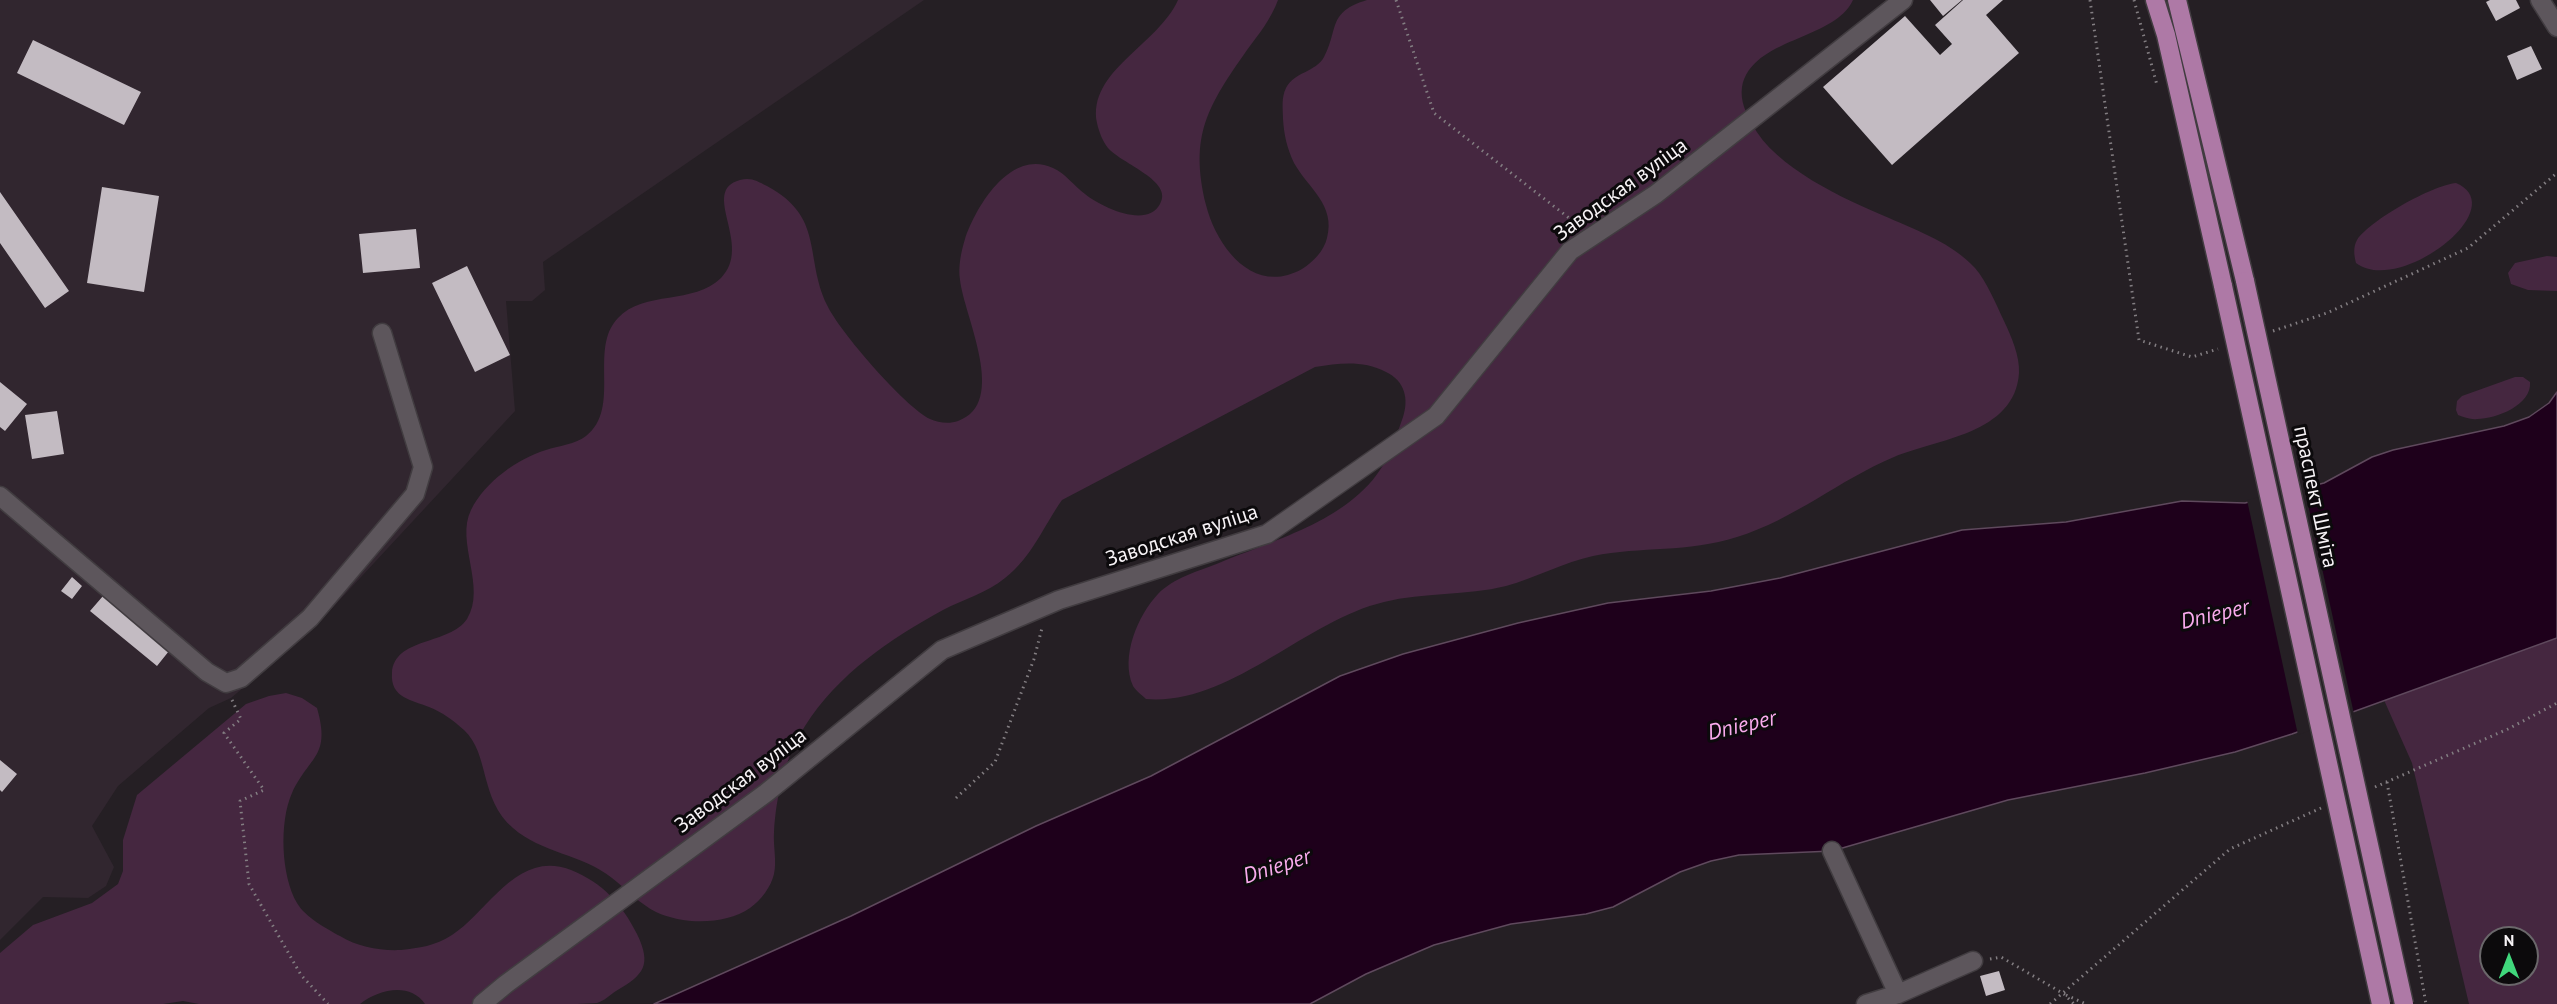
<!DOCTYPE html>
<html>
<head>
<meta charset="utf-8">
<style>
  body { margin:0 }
  #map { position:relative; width:2557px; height:1004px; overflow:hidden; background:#251f24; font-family:"PT Sans",sans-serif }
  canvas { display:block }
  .north { position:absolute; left:2479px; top:926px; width:60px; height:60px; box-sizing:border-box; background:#0c0a0c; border:2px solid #6a676a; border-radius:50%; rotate:0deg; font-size:16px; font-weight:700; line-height:24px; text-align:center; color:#f7f3f6 }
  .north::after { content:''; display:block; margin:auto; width:21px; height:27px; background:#40d77c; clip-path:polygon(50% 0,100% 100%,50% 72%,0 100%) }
</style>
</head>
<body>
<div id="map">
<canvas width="2557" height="1004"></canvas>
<div class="north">N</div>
</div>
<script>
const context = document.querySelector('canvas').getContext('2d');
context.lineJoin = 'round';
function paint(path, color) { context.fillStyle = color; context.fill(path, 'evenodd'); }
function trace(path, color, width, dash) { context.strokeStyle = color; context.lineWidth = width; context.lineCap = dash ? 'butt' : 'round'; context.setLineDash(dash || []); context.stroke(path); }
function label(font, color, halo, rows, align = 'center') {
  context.font = font + ' "PT Sans",sans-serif'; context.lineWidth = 6; context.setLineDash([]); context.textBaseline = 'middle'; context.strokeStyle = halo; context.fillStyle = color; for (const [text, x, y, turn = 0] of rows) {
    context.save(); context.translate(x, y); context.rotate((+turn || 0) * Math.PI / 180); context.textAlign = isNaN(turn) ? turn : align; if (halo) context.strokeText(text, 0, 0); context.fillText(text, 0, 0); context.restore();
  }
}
paint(new Path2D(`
  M0,0H924L543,262L545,290L532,301H506L515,411L310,632L231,698L209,708L118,786L92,826L114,867L106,886L88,898L43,897L0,940Z`), '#31262f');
paint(new Path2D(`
  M1178,0H1278C1271,19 1259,34 1247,50C1208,106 1189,135 1206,205C1217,248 1254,296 1302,269C1313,262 1324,251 1327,238C1336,205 1308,188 1294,163C1287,148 1284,135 1283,119C1283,109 1281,98 1286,88C1294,72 1316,72 1324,57C1339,29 1327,12 1367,0H1853C1834,41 1752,37 1742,87C1740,101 1746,113 1752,124C1775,168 1844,199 1889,218C1918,231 1952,243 1975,268C1987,282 1996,304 2004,321C2011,336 2020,356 2019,373C2015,434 1937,439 1894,457C1839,480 1795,519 1737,537C1687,553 1642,546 1593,556C1565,562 1535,578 1506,586C1466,596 1424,592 1384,602C1304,621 1230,706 1146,699C1142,695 1136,691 1133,686C1120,657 1138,615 1158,594C1173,578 1199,571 1219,563C1276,539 1355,519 1386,460C1393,446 1398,431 1403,417C1409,399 1405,381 1386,372C1363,360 1340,363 1315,367L1062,500C1043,527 1032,557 1005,578C987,593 964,599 943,610C890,639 838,674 805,726C785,757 776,796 774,832C773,846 777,861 774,874C771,887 761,900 750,908C725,925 684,925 656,912C640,904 626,889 612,878C582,854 541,853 513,828C479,799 490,754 464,730C454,721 442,712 429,707C412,700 390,698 392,673C394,637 450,645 467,619C487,587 455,542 471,510C485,482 517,459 546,450C558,446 576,444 586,436C622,408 588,349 618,318C644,290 694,305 721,278C754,245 699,191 740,180C751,177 757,181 767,186C825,217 804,257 827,305C839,331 905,407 930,419C938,423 950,424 958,421C1009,403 964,316 960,280C958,267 961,252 965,239C976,206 1011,148 1053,168C1065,173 1074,186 1085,194C1101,207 1147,229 1160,204C1174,181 1122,164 1108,148C1103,142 1099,132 1097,123C1087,71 1158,45 1178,0Z
  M2456,183C2514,208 2399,296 2356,263C2354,255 2353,247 2357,240C2370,220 2433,185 2456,183Z
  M2547,256L2557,257V291L2528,290L2511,284L2508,273L2515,263Z
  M2515,377H2523L2530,382C2532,405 2496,419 2477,419C2471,420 2464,417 2458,415L2456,410L2457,401L2462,396Z
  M2557,638V1004H2469L2412,763L2384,700ZM2491,938H2527V974H2491Z
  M286,693L302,698L317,708C331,757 310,755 292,793C279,822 281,876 297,903C305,917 327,929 340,936C358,947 380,951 401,950C419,948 435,946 452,935C489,911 517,849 571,870C603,883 622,904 637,934C652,965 644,975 616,991C610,995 604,1001 597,1003C586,1004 568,1004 556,1004C513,1004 469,1004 425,1004C410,982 379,989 360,1004H199L183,1001L163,1004H0V953L33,925L92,903L118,884L123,871V840L137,795L246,704L269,696Z`), '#452740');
const water = new Path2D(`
  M2557,392V638L2292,734L2235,752L2145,773L2008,800L1832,851L1739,855L1711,861L1680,872L1613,907L1586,914L1511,924L1434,945L1366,974L1310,1004H654L851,916L1036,826L1151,776L1340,676L1403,654L1518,623L1608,603L1711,591L1780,578L1962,530L2066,522L2182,501L2245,503L2324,483L2372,457L2393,450L2504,426L2529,417L2549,403Z`);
paint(water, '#1e001b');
trace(water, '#5f495d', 1.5);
paint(new Path2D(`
  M2304,486L2354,714L2298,735L2247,500Z`), '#251f24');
paint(new Path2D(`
  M1930,0H1962L1943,16Z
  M1963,0H2003L1986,15L2019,53L1892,165L1823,87L1905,16L1940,55L1952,44L1935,25Z
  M2490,0H2516L2520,8L2496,21L2486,2Z
  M33,40L141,92L124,125L17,73Z
  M2531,46L2542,69L2517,80L2507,56Z
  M102,187L159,196L144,292L87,283Z
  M0,192L69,291L45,308L0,243Z
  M416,229L420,268L363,273L359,234Z
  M467,266L510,355L475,372L432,283Z
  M0,382L27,404L5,431L0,427Z
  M57,411L64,454L32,459L25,415Z
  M72,577L82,586L72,599L61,591Z
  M103,596L169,651L157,666L90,611Z
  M0,760L17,774L2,792L0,790Z
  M1999,971L2005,990L1986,996L1980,976Z`), '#c3bbc2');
const minor = new Path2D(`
  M2540,0L2557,27
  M0,496L207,672L226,683L241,678L310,618L415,494L423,467L382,333
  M1832,851L1898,994
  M482,1004L506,984L766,793L942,650L1059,600L1267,534L1436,416L1570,251L1656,194L1903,0
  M1866,1004L1898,994L1973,961`);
const major = new Path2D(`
  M2155,0L2166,35L2223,286
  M2177,0L2245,281`);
trace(minor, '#413c40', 21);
trace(major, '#413c40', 21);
trace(new Path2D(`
  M1396,0L1434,113L1578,225
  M2090,0L2139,340L2192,357L2218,349
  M2134,0L2157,85
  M2273,331L2327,313L2468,248L2557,173
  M232,700L241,719L224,733L264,790L240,801L249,884L301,975L328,1004
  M2387,782L2426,1004
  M2375,787L2508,729L2557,703
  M956,798L995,762L1034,659L1042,628
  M1990,959L2001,957L2064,994L2074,1004
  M2066,995L2086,1004
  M2050,1004L2230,849L2321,808`), '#837e82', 3, [1.5, 4.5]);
trace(minor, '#5d565c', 18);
trace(major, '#ae79a6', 18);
const majorBridge = new Path2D(`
  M2245,281L2404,1004
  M2223,286L2381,1004`);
trace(majorBridge, '#413c40', 21, []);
trace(majorBridge, '#ae79a6', 18);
label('21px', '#f7f3f6', '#0c0a0c', [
  ["Заводская вуліца",1621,190,-36],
  ["праспект Шміта",2315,497,78],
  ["Заводская вуліца",1182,536,-18],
  ["Заводская вуліца",741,781,-37]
]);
label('italic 22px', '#f9abed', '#0c0a0c', [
  ["Dnieper",2215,615,-13],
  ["Dnieper",1742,726,-13],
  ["Dnieper",1277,867,-18]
]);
</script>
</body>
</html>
